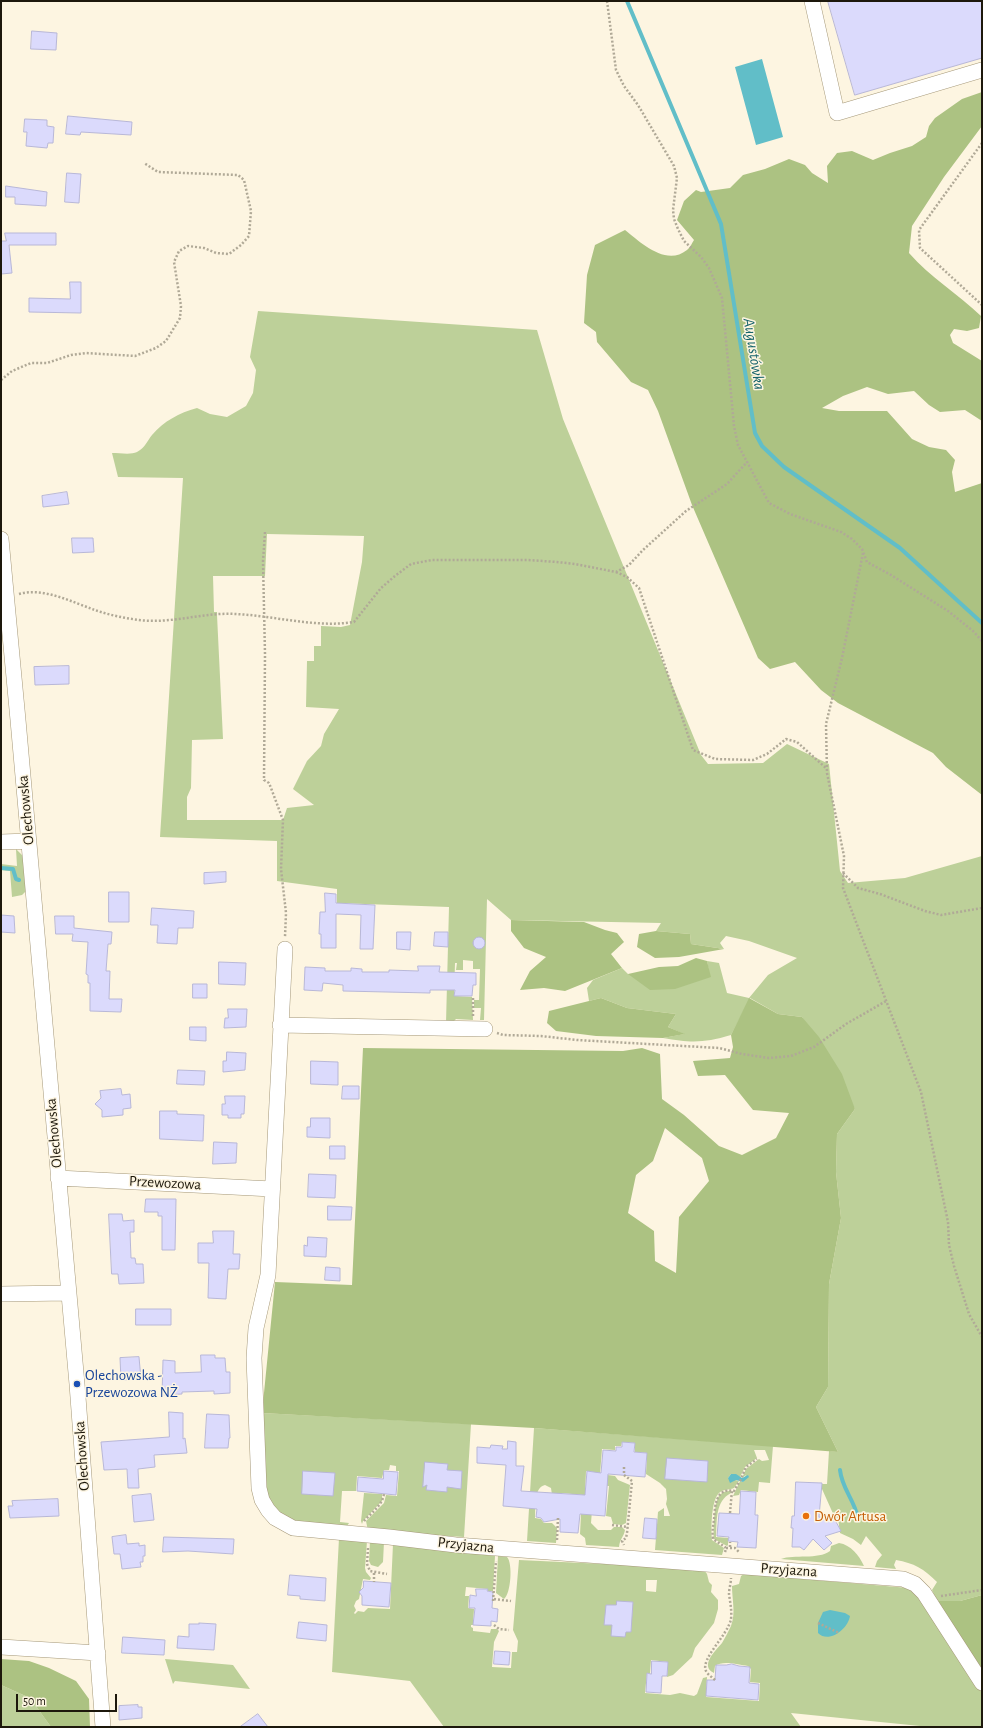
<!DOCTYPE html>
<html>
<head>
<meta charset="utf-8">
<style>
  body { margin:0 }
  #map { position:relative; width:983px; height:1728px; overflow:hidden; background:#fdf5e1; font-family:"Alegreya Sans",sans-serif }
  canvas { display:block }
  .frame { position:absolute; inset:0; border:2px solid #1d180c; pointer-events:none }
  .scale { position:absolute; left:16px; top:1694px; width:101px; height:18px; box-sizing:border-box; border:2px solid #1d180c; border-top:0; padding-left:5px; font-size:12px; line-height:14px; white-space:nowrap; color:#1d180c; -webkit-text-stroke:3px #fdf5e1; paint-order:stroke }
</style>
</head>
<body>
<div id="map">
<canvas width="983" height="1728"></canvas>
<div class="frame"></div>
<div class="scale">50 m</div>
</div>
<script>
const context = document.querySelector('canvas').getContext('2d');
context.lineJoin = 'round';
function paint(path, color) { context.fillStyle = color; context.fill(path, 'evenodd'); }
function trace(path, color, width, dash) { context.strokeStyle = color; context.lineWidth = width; context.lineCap = dash ? 'butt' : 'round'; context.setLineDash(dash || []); context.stroke(path); }
function label(font, color, halo, rows, align = 'center') {
  context.font = font + ' "Alegreya Sans",sans-serif'; context.lineWidth = 3; context.setLineDash([]); context.textBaseline = 'middle'; context.strokeStyle = halo; context.fillStyle = color; for (const [text, x, y, turn = 0] of rows) {
    context.save(); context.translate(x, y); context.rotate((+turn || 0) * Math.PI / 180); context.textAlign = isNaN(turn) ? turn : align; if (halo) context.strokeText(text, 0, 0); context.fillText(text, 0, 0); context.restore();
  }
}
paint(new Path2D(`
  M258,311L537,330L563,419L701,755L708,764L763,763L787,744L829,764L840,871L848,883L905,878L982,856V1595L960,1601H937L932,1590L937,1582C924,1569 914,1563 896,1560L894,1565L896,1569L875,1567L877,1561L882,1555L866,1536L861,1545L853,1539L840,1533L838,1518H835L822,1489V1484H827L829,1451L838,1452L816,1407L828,1387L829,1284L841,1218L836,1172L837,1134L855,1109L802,1017L778,1014L750,998L731,1035C704,1043 691,1043 663,1038L684,1034L668,1027L676,1014L627,1008L601,998L589,1001L587,988L593,980L622,968L628,974L710,977L707,961L719,963L727,993L749,998L768,975L797,958L749,941L726,936L720,943L724,949L691,944L690,934L656,931L661,923L511,920L487,899L484,1020H480L481,1008H474V1000H479L480,969H473V961L463,960V970H456L457,963H455L454,996L472,997L473,1020L456,1019L452,1023H446L449,907L337,903V889L277,881V841L160,837L183,478L118,477L112,453C120,453 131,455 137,452C145,448 147,441 152,435C164,421 179,413 197,408L210,414L227,417L246,406L253,393L256,370L250,357ZM267,534L364,536L362,562L350,625L341,627L321,626V646H314V661H307L306,707L339,709L324,734L321,746L307,761L293,789L314,805L287,808L283,820H187V797L191,788L192,740L223,739L217,615V612H214L213,576H265Z
  M16,849L23,856L27,890L22,895L12,897L10,871L1,870V864L17,866Z
  M262,1413L471,1424L464,1537L368,1531L366,1521L384,1503L386,1495L397,1496L399,1471H396V1466L390,1465L389,1470H384L382,1478L357,1476L356,1491H342L340,1522L349,1523L345,1529L305,1526L281,1516L266,1496Z
  M534,1428L773,1446L770,1483L759,1482L758,1492L741,1490L739,1495L733,1496L740,1481L743,1482L746,1475L742,1478L746,1469L759,1459L762,1461L769,1460L765,1450H754L757,1458L745,1467L740,1477L731,1474L728,1478L739,1481L734,1488C729,1490 723,1489 719,1493C711,1501 711,1529 712,1540L724,1548L722,1555L655,1550L658,1512L664,1508V1516H670L666,1504L667,1499L666,1489L660,1483L646,1474L647,1453L635,1452V1443L622,1442L621,1446H615V1450L602,1449L600,1474L615,1476L618,1480L630,1485L626,1523L622,1525L613,1524L611,1517L606,1516L609,1486L594,1485L591,1523L598,1530H611L614,1527H622L625,1530C624,1537 620,1538 619,1547L586,1545L585,1538L580,1534L582,1495L562,1493V1495H552L551,1488L545,1485C533,1488 536,1508 535,1518L541,1519L544,1523H552L557,1528L556,1543L527,1541ZM586,1471L591,1472L589,1495H585Z
  M731,1491V1493C715,1501 717,1521 716,1537L728,1538V1545L727,1546L714,1539C713,1531 714,1503 719,1496C722,1492 726,1491 731,1491Z
  M364,1493L382,1494V1501L363,1521L362,1524L361,1521Z
  M339,1538L367,1541L365,1568L366,1572L371,1578L370,1580L363,1579L359,1599L356,1601L354,1606L356,1610L354,1613L355,1614L358,1611L364,1612L368,1608L390,1609L393,1544L495,1556L493,1591H488V1589L466,1587L465,1596H469L468,1608L474,1609L473,1625H471V1627L473,1628V1631L490,1633L491,1629H497L499,1631L494,1642L492,1667L511,1668L512,1652H517L518,1641L513,1630L519,1560L647,1566L704,1570L707,1574L709,1582L712,1585L711,1592L718,1600V1609L714,1623L695,1648L692,1657L673,1675L667,1677L668,1662L651,1660L650,1673H647L645,1693L670,1695L680,1693L694,1696L697,1694L703,1678L707,1677L706,1697L759,1701L760,1683L750,1682L751,1669L748,1666C739,1665 723,1660 715,1666L714,1673C699,1666 716,1650 722,1643C725,1638 728,1632 731,1626C736,1613 732,1600 732,1586L739,1584L741,1576L744,1574L909,1588L916,1593L982,1690V1727H930L791,1713L801,1727H444L410,1681L332,1672ZM646,1580H657L656,1592L646,1591Z
  M370,1541L384,1542L383,1562L378,1567L371,1565L369,1561Z
  M839,1543C851,1545 859,1555 864,1566L781,1559C794,1554 818,1560 830,1551L831,1546Z
  M498,1556L507,1557C513,1563 511,1594 504,1599L496,1593Z
  M165,1659L233,1665L250,1689L175,1681L173,1684Z
  M1,1685L30,1698L51,1727H1Z`), '#bdd099');
paint(new Path2D(`
  M982,92V126L944,177L912,226L909,253C930,277 958,294 981,316L979,328L967,331L954,329L950,335L953,343L982,361V421L965,410L940,412L929,405L914,391L888,394L867,387L843,396L822,408L839,411H887L912,439L929,447L946,450L955,460L952,472L955,492L982,483V795L946,767L933,753L838,703L821,690L795,662L770,669L758,658L692,505L658,411L648,390L631,382L597,342L596,332L584,323L587,275L595,245L625,230C640,242 666,267 687,250C690,248 692,243 694,240L677,220L684,201L696,190L701,192L730,188L743,175L765,169L789,159L805,165L812,173L828,183L827,166L837,153L852,151L873,160L890,153L912,146L926,137L929,126L935,118L962,99Z
  M511,920L584,922L605,930L617,933L624,942L611,954L622,968L565,991L544,988L520,990L530,971L546,957L524,948L511,931Z
  M656,931L690,934L691,944L724,949L679,957L655,958L637,947L639,934Z
  M696,958L707,961L711,977L675,989L650,990L628,974L659,967L678,966Z
  M601,998L627,1008L676,1014L668,1027L685,1034L663,1038L596,1036L556,1031L547,1023L549,1011Z
  M749,998L778,1014L802,1017L819,1037L842,1074L855,1109L837,1134L836,1172L841,1218L829,1284L828,1387L816,1407L838,1452L534,1428L262,1413L275,1282L352,1285L363,1048L623,1051L642,1048L660,1054L662,1099L684,1115L719,1146L742,1155L776,1138L789,1113L753,1110L725,1075L698,1076L693,1061L730,1058L733,1047L731,1035ZM665,1128L702,1158L709,1181L679,1217L676,1273L655,1261L654,1231L628,1213L636,1175L653,1161Z
  M982,1595V1672L937,1601H960Z
  M1,1659L29,1661L49,1668L76,1681L89,1699L90,1727H51L30,1698L1,1685Z`), '#acc282');
paint(new Path2D(`
  M762,59L783,137L756,145L735,67Z
  M731,1474H736L742,1478L748,1475L749,1477L743,1482L736,1480L730,1483L728,1478Z
  M830,1610L845,1613L850,1616C848,1629 829,1644 818,1633V1623L823,1612Z`), '#61bec8');
trace(new Path2D(`
  M627,1L721,224L755,433L762,446L784,467L900,548L982,623
  M1,868L13,869L16,879L19,880
  M840,1470C842,1489 854,1499 858,1518`), '#61bec8', 4);
const building = new Path2D(`
  M828,1H982V58L855,95Z
  M32,31L57,33L56,50L31,49Z
  M68,116L132,122L131,135L81,132L80,135L66,134Z
  M25,119L47,120V126L54,127L53,143H48L47,148L26,146L27,132H24Z
  M67,173L81,174L79,203L65,202Z
  M6,186L47,192L46,206L15,204V197H6Z
  M5,233H56V245H9L12,273L1,274V241H6Z
  M70,282H81V313L29,312V298L70,299Z
  M67,492L69,504L43,507L42,496Z
  M72,538H93L94,552L73,553Z
  M69,666V684L35,685L34,667Z
  M226,872V882L204,884V873Z
  M109,892H129V922H109Z
  M325,893L336,894V903L375,905L373,949H360L361,915L336,914V948H321V934H319L320,912H325Z
  M152,908L194,911L193,928H178L177,944L157,943L158,925H151Z
  M1,915L14,916L15,933L1,932Z
  M55,916H74V928L112,932L111,944H108L106,971H110L109,999H122L121,1012L90,1011V983H88V975L86,974L88,942L72,941L73,934H56Z
  M397,932H411L410,950L397,949Z
  M435,932H448V947L434,946Z
  M473 943a6 6 0 1 1 12 0a6 6 0 1 1-12 0Z
  M219,962L246,963L245,985L219,984Z
  M418,966H440L439,972L476,973V985H473L472,996H454L455,990H430V993L343,991V985L323,983L322,991L304,990L305,967L325,968V971H351V968L362,969V972H389V970L418,971Z
  M193,984H207V998H193Z
  M228,1009H247L246,1027L224,1028L225,1018H228Z
  M190,1027H206V1041L190,1040Z
  M227,1052L246,1053L245,1070L223,1072V1061H226Z
  M311,1061L338,1062V1085L311,1084Z
  M178,1070L205,1071L204,1085L177,1084Z
  M343,1086H359V1099H342Z
  M121,1089L122,1095L130,1094L131,1108L123,1109V1115L102,1117V1110L95,1104L101,1098L100,1091Z
  M225,1096H245L244,1114H241V1118H228V1115H222V1104H225Z
  M160,1111H177V1114L204,1115L203,1141L160,1139Z
  M311,1118H330V1138L307,1137V1127H310Z
  M214,1142L237,1143L236,1163L213,1164Z
  M330,1146H345V1159H330Z
  M309,1174L336,1175L335,1198L308,1197Z
  M146,1199H176L175,1250H162V1216H158V1212H145Z
  M328,1206L352,1207L351,1220H328Z
  M109,1214H122L123,1221L134,1220V1232H130L131,1258H135L136,1264H143L144,1283L119,1284L118,1274H112Z
  M213,1231H234L233,1254H240L239,1269H228L226,1299L208,1298L209,1263H198V1243H213Z
  M308,1237L327,1238L326,1257L304,1256V1245L307,1246Z
  M326,1267L340,1268V1281L325,1280Z
  M136,1309H171V1325H136Z
  M201,1355H215V1358H225L226,1372H230V1393L214,1394V1391L182,1392V1394L162,1395L163,1360L175,1361V1373L201,1372Z
  M139,1357L141,1379L121,1380L120,1358Z
  M169,1412L183,1413V1439L185,1438L187,1453L154,1455L155,1467L138,1469L139,1488H128L127,1469L104,1470L101,1442L169,1437Z
  M207,1414L229,1415L230,1438H229L228,1448H205Z
  M508,1441L516,1442V1466H524L521,1491L585,1495L587,1471L601,1473L603,1450L616,1451V1447H622V1442L635,1443L634,1452L647,1453L645,1477L608,1474L605,1516L580,1514L578,1533L560,1532V1519L544,1522L541,1518L536,1517L537,1509L503,1506L506,1465L477,1463V1447L490,1448L491,1445L503,1446L502,1449H507Z
  M667,1458L708,1461L707,1482L665,1479Z
  M425,1462L448,1464L447,1470L462,1471L461,1489L447,1487V1492L426,1490L427,1485L423,1487Z
  M303,1471L335,1473L333,1496L302,1494Z
  M384,1471L398,1472L396,1495L357,1491L358,1477L383,1479Z
  M796,1482L822,1483L819,1517L834,1518L841,1531L825,1536L832,1543L824,1550L813,1539L804,1550L800,1547H792L793,1528H791L792,1516H794Z
  M741,1491L756,1492L755,1515H758L756,1548L737,1547L738,1542L728,1541L729,1537L717,1536L719,1513L739,1514Z
  M151,1494L154,1520L134,1522L132,1496Z
  M58,1499L59,1516L10,1518L8,1506H13L12,1501Z
  M645,1518L657,1519L656,1539L643,1538Z
  M126,1535L127,1544L139,1543V1546L145,1545V1556H143V1562H140L141,1567L122,1569L120,1554H114L112,1537Z
  M164,1537L234,1539L233,1554L188,1551L163,1552Z
  M290,1575L326,1578L325,1601L300,1599V1596L288,1595Z
  M364,1581L391,1583L389,1607L362,1605V1596L359,1592L363,1588Z
  M476,1589H488L487,1591L493,1592L492,1608L498,1609L497,1622L491,1621V1626L473,1625L475,1608H469L470,1595L476,1596Z
  M617,1601L633,1602L631,1632H626L625,1637L611,1636L612,1625H604L606,1605H616Z
  M299,1622L327,1625L326,1641L297,1638Z
  M199,1623L216,1624L214,1650L177,1648L178,1636L189,1637V1624H199Z
  M123,1637L165,1640L164,1655L122,1653Z
  M495,1651L510,1652L509,1665L494,1664Z
  M652,1661L668,1662L667,1676H662L661,1693L646,1692L647,1673L651,1674Z
  M732,1664L739,1666L750,1667L749,1683L759,1684L758,1700L706,1696L707,1680H715L716,1665H726Z
  M138,1705V1707H142V1718L119,1720V1706Z
  M258,1714L268,1727H240Z`);
paint(building, '#dbdafc');
trace(building, '#b8b7d7', 1);
const minor = new Path2D(`
  M812,1L837,113L982,70
  M1,539L18,720L77,1384L103,1727
  M1,842L29,841
  M285,949L268,1275L256,1328L254,1358L259,1488L262,1500L268,1510L275,1518L293,1528L389,1537L456,1545L903,1579L915,1584L924,1593L982,1683
  M280,1025L485,1029
  M58,1178L272,1189
  M1,1294L68,1293
  M1,1647L98,1653`);
trace(minor, '#a59879', 16);
trace(new Path2D(`
  M607,1L616,70L624,86L638,105L674,166L677,178L673,210L674,219L678,229L684,241L701,257L709,268L722,298L734,426L738,445L769,503L790,514L841,532L852,539L862,549L867,562L891,575L948,611L973,631L982,641
  M982,143L919,230L920,248L982,305
  M1,380L12,371L31,363H47L71,355L86,353L135,356L156,348L166,341L180,318L181,306L174,262L179,251L188,246L204,248L216,253L229,254L241,245L249,236L251,211L244,180L238,175L158,172L144,163
  M265,532L263,561L265,654L264,780L269,783L271,788L283,820L281,869L286,913L285,937
  M863,553L842,658L826,724L827,773L844,856L843,888L921,1092L948,1222L949,1245L954,1266L969,1314L982,1337
  M616,572L627,577L639,588L693,750L715,759L753,760L767,754L786,739L797,742L827,769
  M19,594C43,587 72,602 95,610C109,615 124,618 139,620C172,624 204,612 236,614C276,616 315,628 354,622L381,588L395,576L411,564L432,560H528L557,562L575,564L616,572L629,565L643,550L686,511L727,484L747,462
  M843,873L858,888L880,894L925,911L941,915L982,908
  M473,1016V997
  M497,1033L503,1035L541,1036L577,1040L719,1048L742,1054L769,1058L791,1056L814,1047L846,1024L886,1001
  M624,1467V1475L632,1481L627,1533L626,1538L622,1541L624,1545
  M740,1481L746,1467L757,1459
  M730,1513L732,1490
  M364,1521C372,1512 383,1505 384,1493
  M612,1525L628,1527
  M557,1540L558,1517
  M730,1547V1542
  M368,1548L367,1564L370,1571L387,1574
  M726,1548H735L739,1552
  M725,1552L726,1549L725,1547L713,1539C712,1532 713,1526 714,1520C715,1507 715,1487 734,1491L739,1482
  M374,1573V1582
  M941,1596L982,1590
  M494,1599L511,1601
  M493,1601L496,1561
  M818,1623L839,1633
  M494,1625L499,1629L509,1630
  M715,1680C712,1677 708,1675 706,1671C700,1659 728,1635 731,1619C732,1610 730,1602 729,1594C729,1589 731,1583 731,1578`), '#b0a997', 2.5, [2, 2]);
trace(minor, '#fff', 15);
for (const [x, y, r, color] of [
  [77,1384,4,"#1a4fb4"],
  [806,1516,4,"#e8710a"]
]) { const dot = new Path2D(); dot.arc(x, y, r, 0, 2 * Math.PI); context.fillStyle = color; context.fill(dot); trace(dot, '#fdf5e1', 1.5); }
label('15px', '#1d180c', '#fdf5e1', [
  ["Olechowska",26,810,-95],
  ["Olechowska",54,1133,-95],
  ["Przewozowa",165,1183,3],
  ["Olechowska",82,1456,-94],
  ["Przyjazna",466,1545,6],
  ["Przyjazna",789,1570,4]
]);
label('15px', '#164399', '#fdf5e1', [
  ["Olechowska -",85,1375],
  ["Przewozowa NŻ",85,1392]
], 'left');
label('15px', '#c56008', '#fdf5e1', [
  ["Dwór Artusa",814,1516]
], 'left');
label('italic 16px', '#16636b', '#fdf5e1', [
  ["Augustówka",754,354,81]
]);
</script>
</body>
</html>
